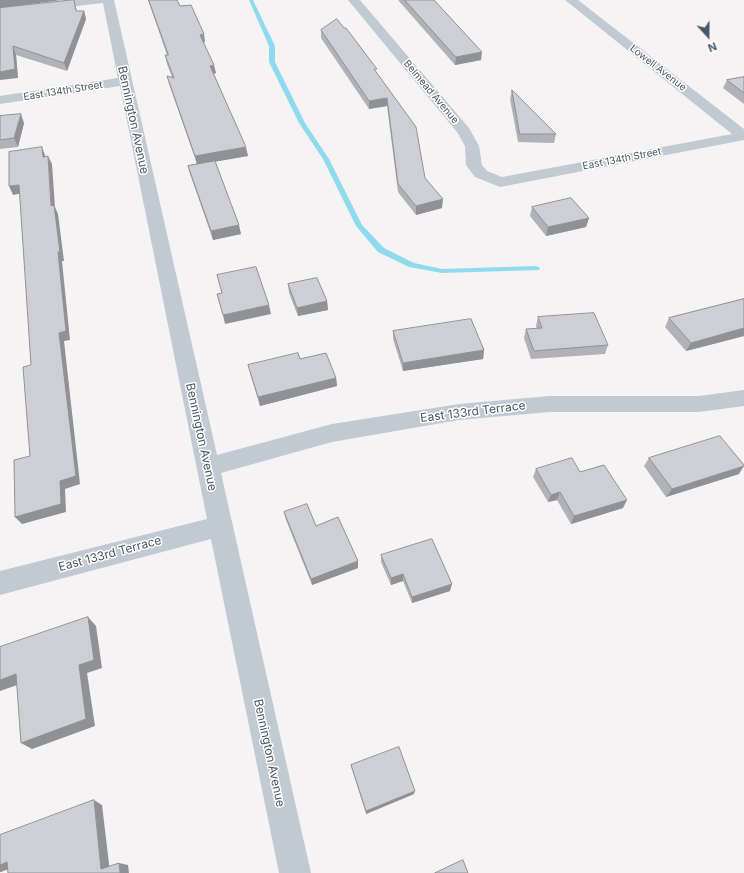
<!DOCTYPE html>
<html>
<head>
<meta charset="utf-8">
<style>
  body { margin:0 }
  #map { position:relative; width:744px; height:873px; overflow:hidden; background:#f5f3f3; font-family:Inter,sans-serif }
  canvas { display:block }
  .north { position:absolute; left:688px; top:16px; width:40px; height:40px; -webkit-text-stroke:3px #fff; paint-order:stroke; rotate:159deg; font-size:11px; font-weight:700; line-height:16px; text-align:center; color:#4a5661 }
  .north::after { content:''; display:block; margin:auto; width:14px; height:18px; background:#4a5661; clip-path:polygon(50% 0,100% 100%,50% 72%,0 100%) }
</style>
</head>
<body>
<div id="map">
<canvas width="744" height="873"></canvas>
<div class="north">N</div>
</div>
<script>
const context = document.querySelector('canvas').getContext('2d');
context.lineJoin = 'round';
function paint(path, color) { context.fillStyle = color; context.fill(path, 'evenodd'); }
function trace(path, color, width, dash) { context.strokeStyle = color; context.lineWidth = width; context.lineCap = dash ? 'butt' : 'round'; context.setLineDash(dash || []); context.stroke(path); }
function label(font, color, halo, rows, align = 'center') {
  context.font = font + ' Inter,sans-serif'; context.lineWidth = 3; context.setLineDash([]); context.textBaseline = 'middle'; context.strokeStyle = halo; context.fillStyle = color; for (const [text, x, y, turn = 0] of rows) {
    context.save(); context.translate(x, y); context.rotate((+turn || 0) * Math.PI / 180); context.textAlign = isNaN(turn) ? turn : align; if (halo) context.strokeText(text, 0, 0); context.fillText(text, 0, 0); context.restore();
  }
}
paint(new Path2D(`
  M249,0H253L275,46V62L305,123L329,159L362,225L384,248L414,263L442,269L536,266L540,268L539,270L442,273L409,267L378,252L356,226L323,159L299,123L269,62V46Z`), '#90daee');
paint(new Path2D(`
  M71,0H114L217,455L332,424L459,404L549,396H699L744,390V406L699,412H549L459,420L332,442L221,473L311,873H279L211,539L0,595V571L207,519L120,86L0,104V96L118,78L103,3L0,15V9Z
  M348,0H360L469,128L479,146L482,165L487,171L502,177L732,134L565,0H578L744,129V140L500,187L475,177L466,165L465,146L457,132Z`), '#c1cad2');
paint(new Path2D(`
  M74,0L77,11H84L86,19L67,71L16,55L18,78L0,8Z
  M148,0H177L180,6L205,42L203,43L216,73L214,74L248,156L215,161L241,234L213,240L190,174L188,166L197,164L169,84L167,76L172,77L167,64L165,55H167Z
  M398,0H434L481,60L455,65Z
  M321,30L377,74L425,178L442,208L416,215L398,192L387,106L369,109L321,38Z
  M744,77V104L723,88L727,80Z
  M512,90L556,134L554,143L518,142L510,99Z
  M0,116L24,123L18,147L0,149Z
  M532,207L589,218L586,227L546,236L530,216Z
  M288,284L327,301L328,310L298,316L289,293Z
  M744,299V336L686,351L665,327L669,318Z
  M538,317L608,345L605,354L531,359L524,338L526,329H537L536,326Z
  M393,331L484,350L483,359L403,371L393,339Z
  M248,365L336,378L337,386L260,406L250,373Z
  M649,458L739,474L666,497L644,466Z
  M536,469L580,472L623,508L571,524L557,500L548,502L533,477Z
  M284,512L316,526L358,561V568L312,585L286,520Z
  M381,555L450,591L412,603L403,581L391,585L381,562Z
  M351,765L414,794L366,814L352,769Z`), '#b0b2b7');
paint(new Path2D(`
  M0,0H62L0,8Z
  M84,11L86,19L67,71L64,63Z
  M204,34L205,42L201,43L200,35Z
  M13,46L16,55L18,78L0,80V72Z
  M482,52L481,60L455,65L456,57Z
  M214,65L216,73L212,74L210,66Z
  M387,98V106L369,109V101Z
  M21,114L24,123L18,147L14,138Z
  M42,147L45,155L46,166L43,157Z
  M246,147L248,156L197,165L195,156Z
  M48,156L52,164L55,207L58,214L64,261H62L70,340L64,341L80,484L65,489L66,512L22,524L15,517L60,481L59,333Z
  M19,185L23,193L13,195L9,186Z
  M443,199L442,208L416,215V206Z
  M589,218L586,227L546,236L548,227Z
  M239,225L241,234L213,240L211,231Z
  M327,301L328,310L298,316L297,308Z
  M269,305L271,314L225,324L223,315Z
  M744,328V336L686,351L691,343Z
  M484,350L483,359L403,371V363Z
  M336,378L337,386L260,406L258,397Z
  M744,466L739,474L666,497L672,489Z
  M560,492L557,500L548,502L551,495Z
  M627,500L623,508L571,524L574,516Z
  M358,561V568L312,585L311,579Z
  M403,574V581L391,585V578Z
  M452,584L450,591L412,603V597Z
  M88,617L96,626L102,668L87,673L95,726L32,749L21,743L79,665Z
  M16,674L26,682L0,691V680Z
  M415,791L414,794L366,814V811Z
  M94,800L102,805L110,872L101,869Z
  M7,862L19,865L1,872H0V865Z
  M119,863L128,865L129,873H120Z`), '#909195');
const building = new Path2D(`
  M74,0L76,11H84L64,63L13,46L15,69L0,72V8Z
  M149,0H177L180,6L191,5L204,34L200,35L214,65L210,66L246,147L195,156L167,76L174,78L165,55H168Z
  M405,0H434L482,52L456,57Z
  M337,19L344,28H346L377,69H374L416,127L425,178L443,199L416,206L398,184L387,98L369,101L321,30Z
  M744,77V93L727,80Z
  M512,90L556,134H520Z
  M21,114L14,138L0,140V116Z
  M42,147L43,157L48,156L51,206L54,205L60,252H58L66,331L59,333L76,476L60,481L61,504L15,517L14,460L30,456L23,367L31,365L19,185L9,186V152Z
  M215,161L239,225L211,231L188,166Z
  M571,198L589,218L548,227L532,207Z
  M256,267L269,305L223,315L217,294L222,293L217,275Z
  M317,278L327,301L297,308L288,284Z
  M744,299V328L691,343L669,318Z
  M594,313L608,345L534,351L526,329L542,328L538,317Z
  M471,319L484,350L403,363L393,331Z
  M298,353L300,359L326,353L336,378L258,397L248,365Z
  M720,436L744,465V466L672,489L649,458Z
  M572,458L580,472L604,465L627,500L574,516L560,492L551,495L536,469Z
  M307,504L316,526L338,517L358,561L311,579L284,512Z
  M432,539L452,584L412,597L403,574L391,578L381,555Z
  M88,617L94,660L79,665L86,719L21,743L16,674L0,680V647Z
  M399,747L415,791L366,811L351,765Z
  M94,800L101,869L119,863L120,873H8L7,862L0,865V835Z
  M463,860L468,873H435Z`);
paint(building, '#cdcfd5');
trace(building, '#909195', 1);
label('10px', '#4a5661', '#fff', [
  ["Lowell Avenue",658,68,38],
  ["East 134th Street",63,91,-9],
  ["Belmead Avenue",431,92,50],
  ["East 134th Street",622,159,-11]
]);
label('12px', '#4a5661', '#fff', [
  ["Bennington Avenue",133,120,78],
  ["East 133rd Terrace",473,412,-7],
  ["Bennington Avenue",201,437,78],
  ["East 133rd Terrace",110,554,-15],
  ["Bennington Avenue",269,753,78]
]);
</script>
</body>
</html>
